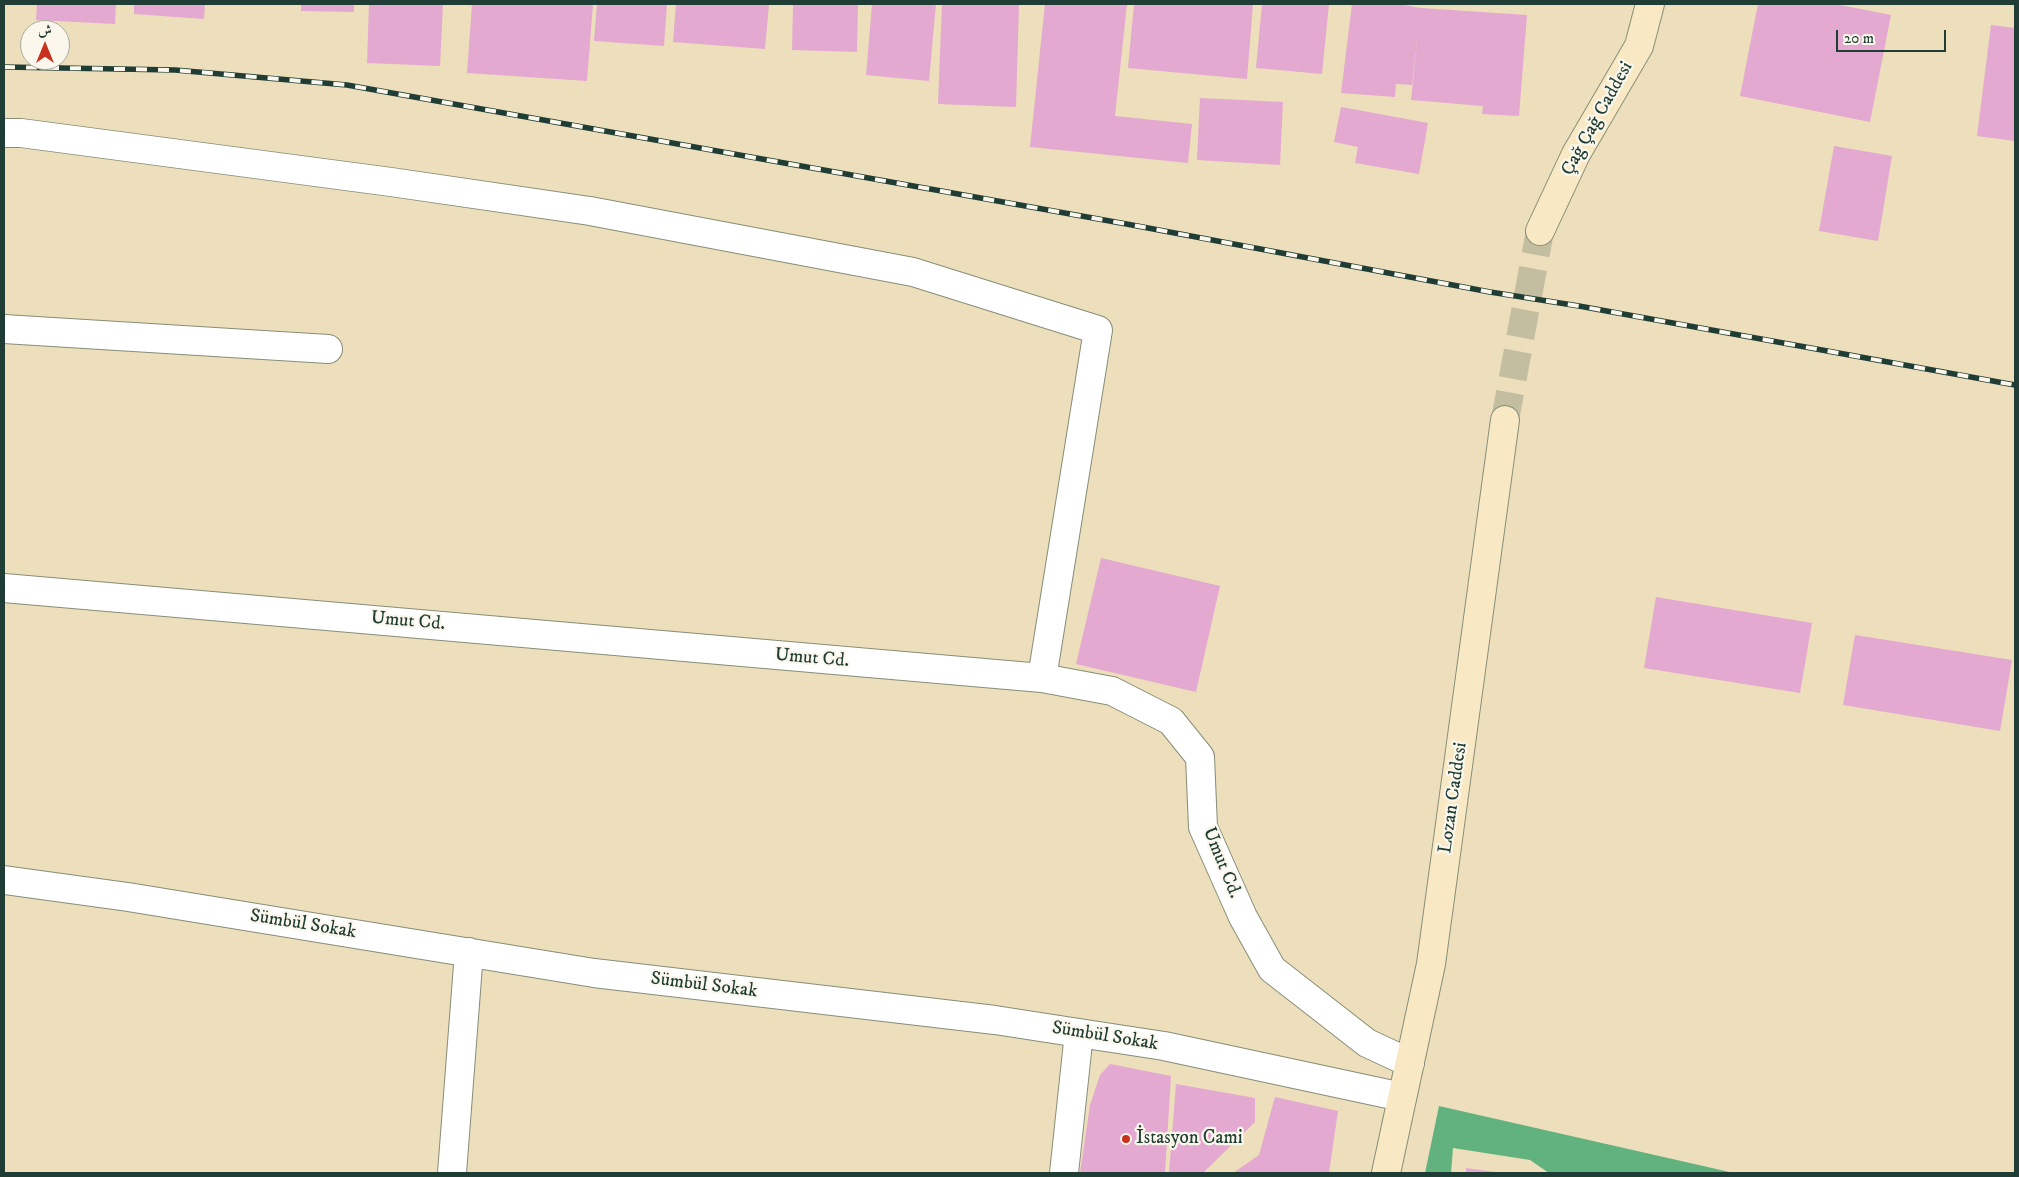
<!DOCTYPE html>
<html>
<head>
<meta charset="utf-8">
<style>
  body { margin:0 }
  #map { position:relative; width:2019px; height:1177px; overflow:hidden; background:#eddebc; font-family:"IM FELL DW Pica",Amiri,serif }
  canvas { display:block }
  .frame { position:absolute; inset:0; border:5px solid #1f3d34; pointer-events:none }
  .north { position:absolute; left:20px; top:20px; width:50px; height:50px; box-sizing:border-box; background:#fbf7ec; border:1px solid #a3ada2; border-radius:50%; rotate:0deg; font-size:14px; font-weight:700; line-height:20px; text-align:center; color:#1f3d34 }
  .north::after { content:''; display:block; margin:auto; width:18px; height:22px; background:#c8321e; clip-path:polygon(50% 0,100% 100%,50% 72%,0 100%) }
  .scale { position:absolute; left:1836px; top:30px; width:110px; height:22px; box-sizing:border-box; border:2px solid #1f3d34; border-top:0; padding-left:6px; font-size:15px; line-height:18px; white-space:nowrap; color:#1f3d34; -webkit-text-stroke:4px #fbf7ec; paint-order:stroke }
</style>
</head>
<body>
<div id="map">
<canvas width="2019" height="1177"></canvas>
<div class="frame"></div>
<div class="north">ش</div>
<div class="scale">20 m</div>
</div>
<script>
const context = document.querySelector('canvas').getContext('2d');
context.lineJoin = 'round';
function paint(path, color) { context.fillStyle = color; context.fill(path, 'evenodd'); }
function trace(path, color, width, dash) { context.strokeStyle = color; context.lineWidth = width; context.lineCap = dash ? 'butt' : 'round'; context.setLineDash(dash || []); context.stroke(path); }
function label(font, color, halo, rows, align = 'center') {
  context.font = font + ' "IM FELL DW Pica",serif'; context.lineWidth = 4.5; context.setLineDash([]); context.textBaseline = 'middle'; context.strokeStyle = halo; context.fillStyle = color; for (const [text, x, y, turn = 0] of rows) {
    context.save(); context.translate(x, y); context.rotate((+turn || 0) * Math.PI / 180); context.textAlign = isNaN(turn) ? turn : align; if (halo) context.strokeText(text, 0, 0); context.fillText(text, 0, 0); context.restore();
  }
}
paint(new Path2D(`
  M1439,1106L1734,1173H1549L1530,1160L1453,1148L1451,1173H1425Z`), '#62b27f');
paint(new Path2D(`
  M37,4H116L115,24L36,20Z
  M134,4H205L204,19L134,14Z
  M301,4H354V12L301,11Z
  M369,4H443L440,66L367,63Z
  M472,4H593L587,81L467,73Z
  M597,4H667L664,46L594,41Z
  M676,4H769L765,49L673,42Z
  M793,4H858L857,52L792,50Z
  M872,4H936L929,81L866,75Z
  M942,4H1019L1016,107L938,104Z
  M1045,4H1127L1115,116L1192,124L1188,163L1030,147Z
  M1134,4H1253L1247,79L1128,68Z
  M1262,4H1329L1322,74L1256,68Z
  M1352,4H1398L1421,8L1527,15L1519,116L1482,114L1483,106L1411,100L1419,24L1412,85L1396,84L1395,97L1341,93Z
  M1758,4H1835L1891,15L1870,122L1740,96Z
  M1991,25L2015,28V141L1977,136Z
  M1200,98L1283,102L1280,165L1197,160Z
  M1341,107L1428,123L1419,174L1355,163L1358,147L1334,142Z
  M1834,146L1892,156L1878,241L1819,231Z
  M1101,558L1220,586L1196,692L1076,664Z
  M1656,597L1812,623L1800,693L1644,668Z
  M1855,635L2012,660L2000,731L1843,705Z
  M1110,1064L1171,1076L1165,1173H1080L1090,1105L1100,1075Z
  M1176,1084L1255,1098V1122L1203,1173H1169Z
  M1275,1097L1338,1111L1329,1173H1233L1259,1155Z
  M1466,1168L1496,1172V1173H1466Z`), '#e3a9d0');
trace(new Path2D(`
  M1505,420L1540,231`), '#c4bea1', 28, [28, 14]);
const street = new Path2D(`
  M4,133H21L391,182L590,211L913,272L1098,330L1042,678
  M4,329L328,349
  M4,588L1042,678L1112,691L1171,721L1200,757L1203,827L1243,917L1272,969L1367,1043L1410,1063
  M4,880L128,897L594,973L995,1020L1079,1033L1164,1046L1402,1097
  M452,1173L469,952
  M1064,1173L1079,1033`);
const secondary = new Path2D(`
  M1540,231L1576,154L1639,46L1650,4
  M1386,1173L1431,964L1505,420`);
trace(street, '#868e78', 30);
trace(secondary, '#868e78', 30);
trace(street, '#fff', 28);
trace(secondary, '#f8e8c3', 28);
const rail = new Path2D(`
  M4,67L175,70L347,85L1132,225L1490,292L1579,306L2015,385`);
trace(rail, '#1f3d34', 5.5);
trace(rail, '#fbf7ec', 4, [11]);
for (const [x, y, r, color] of [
  [1126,1139,5,"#c8321e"]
]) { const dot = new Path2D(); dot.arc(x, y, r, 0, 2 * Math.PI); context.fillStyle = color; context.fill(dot); trace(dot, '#fbf7ec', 2); }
label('19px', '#1f3d34', '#fbf7ec', [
  ["Çağ Çağ Caddesi",1598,119,-61],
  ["Umut Cd.",408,622,5],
  ["Umut Cd.",812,659,5],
  ["Lozan Caddesi",1454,798,-82],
  ["Umut Cd.",1221,863,68],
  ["Sümbül Sokak",303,925,9],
  ["Sümbül Sokak",704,986,7],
  ["Sümbül Sokak",1105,1037,9]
]);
label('19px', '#1f3d34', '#fbf7ec', [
  ["İstasyon Cami",1136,1139]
], 'left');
</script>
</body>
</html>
